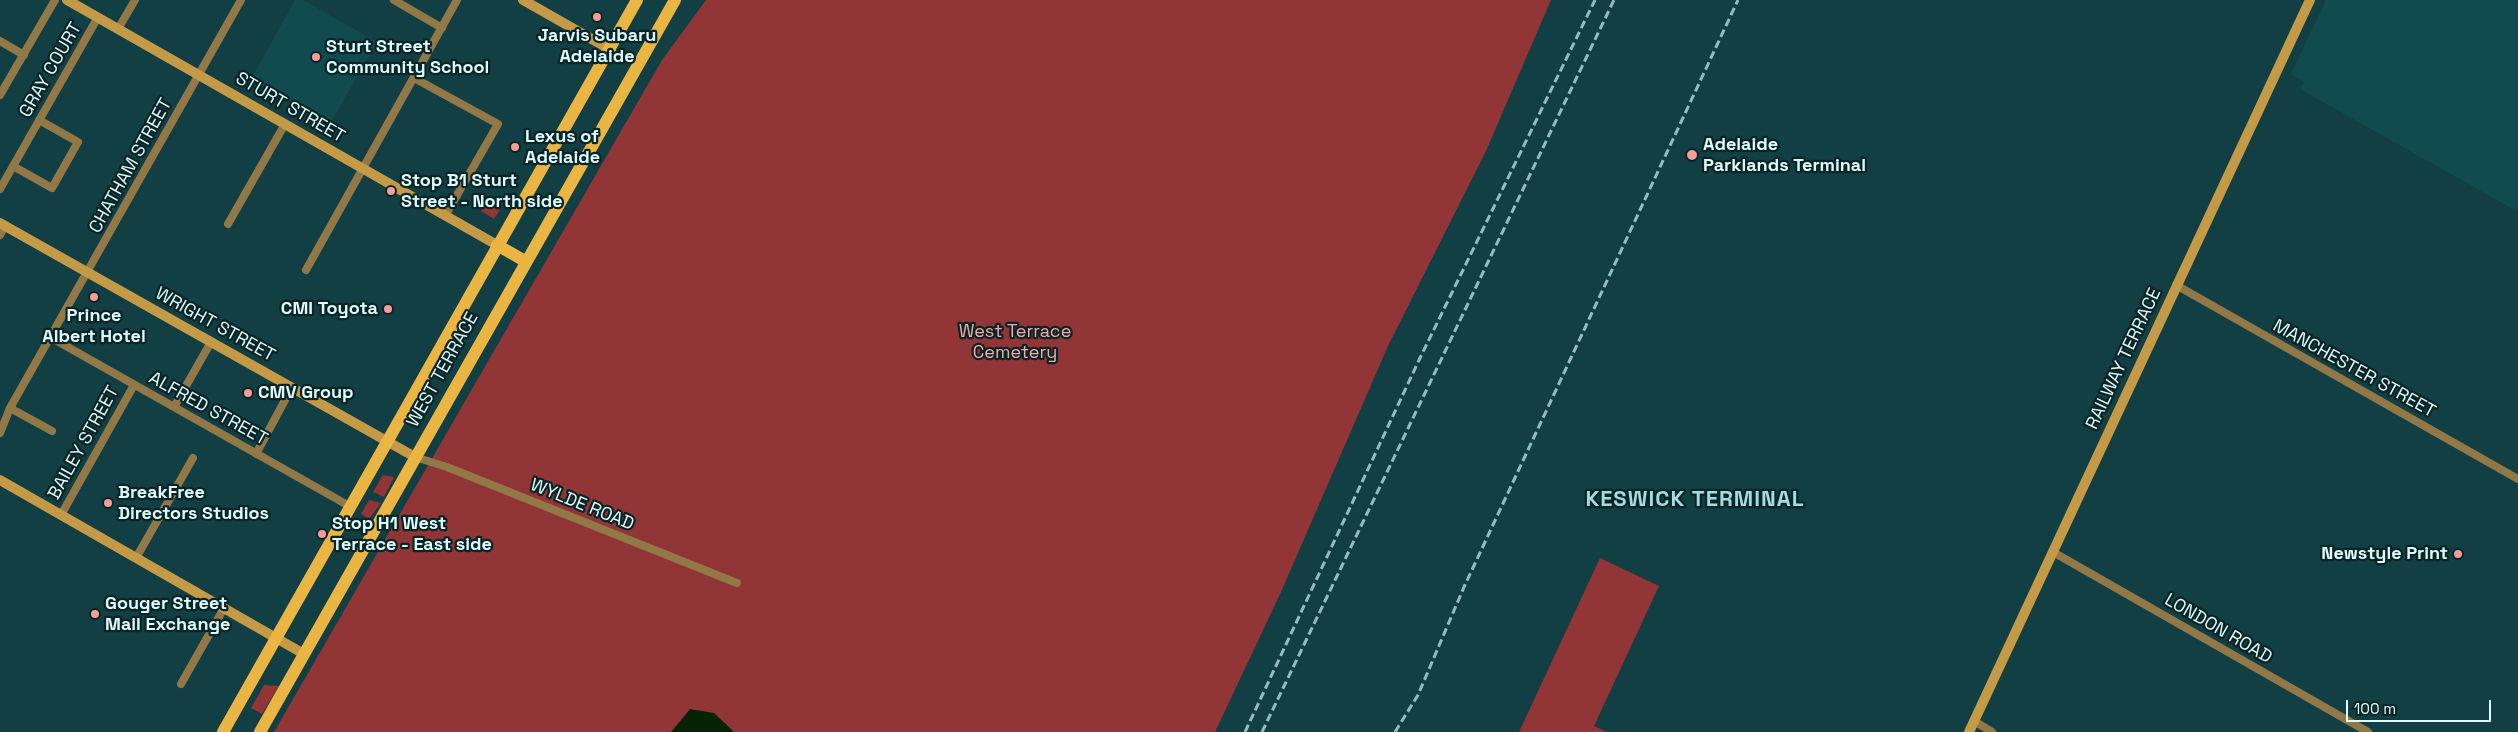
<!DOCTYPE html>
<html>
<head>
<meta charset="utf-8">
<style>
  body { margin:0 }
  #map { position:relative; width:2518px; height:732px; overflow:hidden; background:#113f43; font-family:"Space Grotesk",sans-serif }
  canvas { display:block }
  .scale { position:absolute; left:2346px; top:700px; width:145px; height:22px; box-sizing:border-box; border:2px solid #defbfe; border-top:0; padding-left:6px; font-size:15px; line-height:18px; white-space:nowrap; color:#defbfe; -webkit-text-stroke:4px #0b2426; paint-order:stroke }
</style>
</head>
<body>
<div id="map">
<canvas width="2518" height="732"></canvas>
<div class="scale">100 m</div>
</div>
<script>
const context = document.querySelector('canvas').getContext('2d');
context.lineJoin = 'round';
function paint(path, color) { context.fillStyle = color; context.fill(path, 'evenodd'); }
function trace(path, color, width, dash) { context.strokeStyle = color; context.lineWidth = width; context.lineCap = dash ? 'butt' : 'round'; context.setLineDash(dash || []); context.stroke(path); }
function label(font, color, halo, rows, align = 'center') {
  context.font = font + ' "Space Grotesk",sans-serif'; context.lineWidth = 4.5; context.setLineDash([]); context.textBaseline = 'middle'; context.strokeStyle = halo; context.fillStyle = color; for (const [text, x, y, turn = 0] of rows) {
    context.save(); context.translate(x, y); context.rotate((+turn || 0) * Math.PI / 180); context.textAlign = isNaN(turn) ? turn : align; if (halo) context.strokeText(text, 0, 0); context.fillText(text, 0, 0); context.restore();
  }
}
paint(new Path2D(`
  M295,0H303L377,42L330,124L251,79Z
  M2326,0H2518V212L2300,89L2304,82L2291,74Z`), '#114b4f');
paint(new Path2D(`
  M706,0H1551L1486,151L1388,346L1281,592L1215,732H274L662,60Z
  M489,199L502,206L494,219L481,211Z
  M383,475L394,477L384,497L373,492Z
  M369,500L381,503L369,519L361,514Z
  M1600,558L1659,586L1594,726L1607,732H1519Z
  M264,685L279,686L262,714L251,708Z`), '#913537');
paint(new Path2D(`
  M690,709L714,713L734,732H671Z`), '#062405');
trace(new Path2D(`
  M394,0L442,28
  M118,29L135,0
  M0,41L24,55
  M414,78L498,124L445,216
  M0,95L55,0
  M13,166L52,188L78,142L39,120
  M0,189L98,17
  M228,224L285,124
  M0,235L5,226
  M306,270L457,0
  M2176,285L2518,479
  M50,337L351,507
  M174,407L211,342
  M10,408L52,431
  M0,433L10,408L241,0
  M256,454L292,387
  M415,457L447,467L737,583
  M61,515L134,385
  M2053,552L2368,732
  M136,558L193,458
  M181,684L224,608
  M1974,721L1992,732`), '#927846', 8);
trace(new Path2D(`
  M67,0L497,245
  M523,0L611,50
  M0,223L415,457
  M0,480L304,654
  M1969,732L2310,0`), '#c49a47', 10);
trace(new Path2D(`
  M497,245L525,261
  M223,732L637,0
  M260,732L675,0`), '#ebb543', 12);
trace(new Path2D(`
  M1245,732L1420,358L1595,0
  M1262,732L1614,0
  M1395,732L1418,695L1464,587L1738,0`), '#97babd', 3, [8, 4]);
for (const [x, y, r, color] of [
  [597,17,5,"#f59b98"],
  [316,57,5,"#f59b98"],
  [515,147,5,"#f59b98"],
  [1692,155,6,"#f59b98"],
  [391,191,5,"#f59b98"],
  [94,297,5,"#f59b98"],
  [388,309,5,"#f59b98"],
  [248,393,5,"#f59b98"],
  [108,503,5,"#f59b98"],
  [322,534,5,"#f59b98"],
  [2458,554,5,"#f59b98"],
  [95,614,5,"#f59b98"]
]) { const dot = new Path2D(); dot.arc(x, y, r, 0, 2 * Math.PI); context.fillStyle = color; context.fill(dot); trace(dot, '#0b2426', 2); }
label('bold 18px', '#defbfe', '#0b2426', [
  ["Jarvis Subaru",597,36,"center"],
  ["Adelaide",597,57,"center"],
  ["Sturt Street",326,47],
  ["Community School",326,68],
  ["Lexus of",525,137],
  ["Adelaide",525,158],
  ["Adelaide",1703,145],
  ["Parklands Terminal",1703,166],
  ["Stop B1 Sturt",401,181],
  ["Street - North side",401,202],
  ["CMI Toyota",378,309,"right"],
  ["Prince",94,316,"center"],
  ["Albert Hotel",94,337,"center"],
  ["CMV Group",258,393],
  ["BreakFree",118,493],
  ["Directors Studios",118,514],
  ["Stop H1 West",332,524],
  ["Terrace - East side",332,545],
  ["Newstyle Print",2448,554,"right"],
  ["Gouger Street",105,604],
  ["Mail Exchange",105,625]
], 'left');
label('18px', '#defbfe', '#0b2426', [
  ["GRAY COURT",51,70,-60],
  ["STURT STREET",290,108,30],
  ["CHATHAM STREET",131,166,-61],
  ["WRIGHT STREET",215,325,29],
  ["RAILWAY TERRACE",2124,359,-65],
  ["MANCHESTER STREET",2354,369,29],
  ["WEST TERRACE",443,370,-61],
  ["ALFRED STREET",208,409,29],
  ["BAILEY STREET",84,443,-61],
  ["WYLDE ROAD",582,505,22],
  ["LONDON ROAD",2218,629,30]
]);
label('18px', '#efaca9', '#0b2426', [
  ["West Terrace",1015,332],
  ["Cemetery",1015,353]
]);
context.letterSpacing = '1px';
label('bold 22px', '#a0dce1', '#0b2426', [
  ["KESWICK TERMINAL",1695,500]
]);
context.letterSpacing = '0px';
</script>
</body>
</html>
